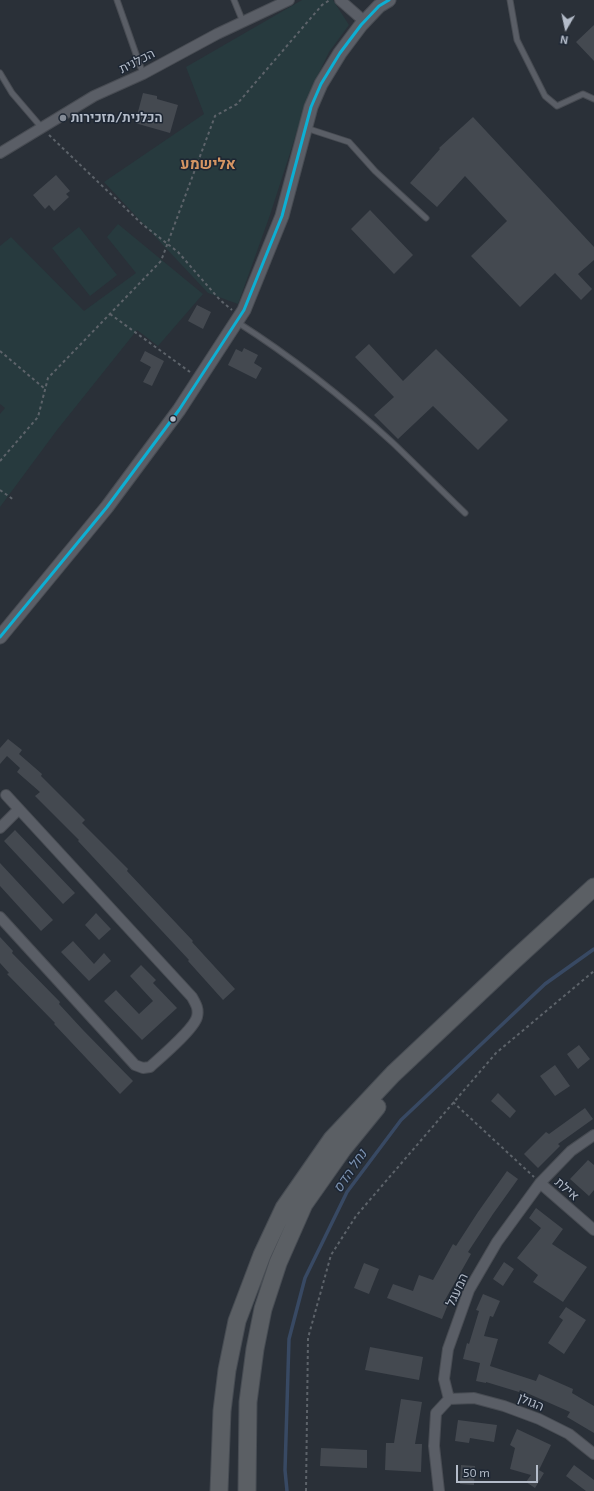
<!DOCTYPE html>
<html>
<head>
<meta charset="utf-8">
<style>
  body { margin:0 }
  #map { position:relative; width:594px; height:1491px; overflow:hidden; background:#2a3038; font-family:"Exo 2",sans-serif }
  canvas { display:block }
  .north { position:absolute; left:546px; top:8px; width:40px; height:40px; -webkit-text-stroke:3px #1d2633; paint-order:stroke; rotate:189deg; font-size:11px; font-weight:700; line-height:16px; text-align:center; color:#b4bcc9 }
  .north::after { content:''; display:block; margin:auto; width:14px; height:18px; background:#b4bcc9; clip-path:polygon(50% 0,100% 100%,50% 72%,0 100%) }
  .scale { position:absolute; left:456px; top:1465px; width:82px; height:18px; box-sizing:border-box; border:2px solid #b4bcc9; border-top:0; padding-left:5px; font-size:12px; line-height:14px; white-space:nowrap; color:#b4bcc9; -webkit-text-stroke:3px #1d2633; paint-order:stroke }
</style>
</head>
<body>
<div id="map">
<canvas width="594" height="1491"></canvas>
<div class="north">N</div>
<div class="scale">50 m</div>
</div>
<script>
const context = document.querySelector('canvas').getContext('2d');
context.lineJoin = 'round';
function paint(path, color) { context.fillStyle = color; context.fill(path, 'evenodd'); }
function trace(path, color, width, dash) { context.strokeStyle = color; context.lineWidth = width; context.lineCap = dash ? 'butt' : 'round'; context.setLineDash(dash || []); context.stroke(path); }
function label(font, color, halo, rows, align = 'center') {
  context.font = font + ' "Exo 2",Heebo,sans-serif'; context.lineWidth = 3; context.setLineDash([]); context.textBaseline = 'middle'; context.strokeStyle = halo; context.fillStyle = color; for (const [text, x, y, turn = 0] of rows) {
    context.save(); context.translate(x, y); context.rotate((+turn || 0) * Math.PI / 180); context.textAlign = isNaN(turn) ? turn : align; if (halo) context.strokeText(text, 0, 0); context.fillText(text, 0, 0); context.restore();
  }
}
paint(new Path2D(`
  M302,0H333L349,25L329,52L309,94L270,215L238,304L208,293L104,182L204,114L186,67Z
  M118,224L203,294L158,346L137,330L57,430L0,507V414L5,408L0,404V246L11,237L84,311L136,273L107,237Z
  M79,227L117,275L90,296L52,248Z`), '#273a3e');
trace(new Path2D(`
  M287,1491L285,1470L289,1339L305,1278L347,1192L401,1120L545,984L594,949`), '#384963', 3.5);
paint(new Path2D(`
  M594,25V61L576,42Z
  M143,93L157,96V99L178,105L170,133L135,123Z
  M473,117L594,247V260L578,274L592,289L581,300L555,273L520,307L471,256L507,221L465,176L437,207L410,183L440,149L439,148Z
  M56,175L70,191L66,194L69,197L54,211L49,205L45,209L33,195Z
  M370,210L413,255L394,274L351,229Z
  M197,305L211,312L203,329L188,321Z
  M369,344L403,381L436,349L508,420L478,450L433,406L398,439L374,415L394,397L355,357Z
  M244,348L258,355L254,363L262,368L256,379L228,365L236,349L242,352Z
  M145,351L164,361L152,386L143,382L151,367L140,361Z
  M8,739L22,750L19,754L42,774L41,776L85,820L82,823L128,869L127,871L193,941L192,942L235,989L223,1000L188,961L189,960L78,841L79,840L35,796L40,792L17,772L20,768L7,756L0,764V748Z
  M15,830L75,893L63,904L4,841Z
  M0,863L53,920L41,931L0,886Z
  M96,913L111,929L99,940L85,925Z
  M0,937L13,951L12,953L60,1002L59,1004L83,1030L133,1081L120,1094L54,1024L55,1023L7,974L9,973L0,963Z
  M73,941L94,964L104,953L111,961L89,981L61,952Z
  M141,965L156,980L153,983L177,1008L142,1040L104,1001L116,990L139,1014L153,1001L130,976Z
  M579,1045L590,1059L578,1069L567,1054Z
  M555,1065L570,1086L555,1096L540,1076Z
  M498,1093L516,1111L510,1118L491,1101Z
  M585,1108L593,1119L558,1144L560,1146L538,1168L524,1154L546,1132L549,1134Z
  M588,1160L594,1165V1190L589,1196L570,1179Z
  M507,1171L518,1179L493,1214L468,1252L471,1254L445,1300L449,1302L442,1319L387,1298L393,1284L413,1291L419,1275L433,1280L453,1244L456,1246L478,1212Z
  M536,1208L563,1229L552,1244L587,1267L563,1302L533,1282L538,1275L517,1258L541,1228L529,1218Z
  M504,1262L514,1269L503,1286L493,1279Z
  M364,1263L379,1269L369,1294L354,1288Z
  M483,1294L500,1301L493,1317L490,1316L484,1336L498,1339L490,1366L536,1381L539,1374L573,1389L572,1393L594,1406V1433L567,1417L570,1412L520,1390L519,1392L486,1382V1383L476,1381L480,1363L463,1359L467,1343L469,1344L479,1311L476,1310Z
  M566,1307L586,1320L564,1354L548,1343L563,1320L559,1317Z
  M370,1347L423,1357L419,1380L365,1370Z
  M401,1399L422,1402L415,1444H422L421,1472L385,1470L386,1443H394Z
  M458,1420L497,1425L494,1442L470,1438L469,1443L455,1441Z
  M517,1429L551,1445L539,1470L544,1473L535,1488L526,1482L531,1475L510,1469L515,1448L510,1445Z
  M321,1448L367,1450V1468L320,1466Z
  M461,1465L475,1466L474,1485L460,1484Z
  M574,1465L594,1480V1491H586L566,1476Z`), '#444950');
const service = new Path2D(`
  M117,0L143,74
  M234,0L243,22
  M510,0L517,40L545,96L557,106L583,94L594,99
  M0,73L12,93L42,128
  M306,128L349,142L375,171L426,218
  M237,322C292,357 344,398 393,443C417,466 441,490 465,513`);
const minor = new Path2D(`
  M340,0L364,21
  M0,153L94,96L143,74L217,34L289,0
  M0,828L19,809
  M0,917L135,1065L143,1068L150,1067C161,1057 194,1029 197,1017C199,1009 196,1004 192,997L6,795
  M540,1183L594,1230
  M449,1399L474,1398L504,1406L539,1419L569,1434L594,1454
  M439,1491L434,1446L436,1413L449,1399L444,1379L448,1349L469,1290L497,1242L540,1183L571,1151L594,1135`);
const tertiary = new Path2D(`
  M0,637L107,507L179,410L244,310L282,216L311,107L321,84L340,53L361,25L379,6L389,0`);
const trunk = new Path2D(`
  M219,1491L222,1411L227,1370L237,1321L262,1255L284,1208L332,1139L393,1074L512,962L594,887
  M247,1491L248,1402L255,1349L263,1309L278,1263L304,1204L342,1150L377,1107`);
trace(service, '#484c53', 7);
trace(minor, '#484c53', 12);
trace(tertiary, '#484c53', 15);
trace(trunk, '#474c53', 19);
trace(new Path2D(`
  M49,135L142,224L178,252L220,300L232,310
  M110,314L190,372
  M0,351L45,389
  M0,461L38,417L48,378L161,261L215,116L237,104L322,5L330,0
  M0,490L14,500
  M453,1102L534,1177
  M306,1491L308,1338L331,1255L356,1216L496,1053L594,971`), '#5d636a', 2, [3, 3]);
trace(service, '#5a5e66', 5);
trace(minor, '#5a5e66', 10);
trace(tertiary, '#5a5e66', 13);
trace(trunk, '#5b5f64', 17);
trace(new Path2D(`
  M0,637L107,507L179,410L244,310L282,216L311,107L321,84L340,53L361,25L379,6L389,0`), '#0dafd3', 3);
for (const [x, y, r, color] of [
  [63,118,4,"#848b96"],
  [173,419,3.5,"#b4bcc9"]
]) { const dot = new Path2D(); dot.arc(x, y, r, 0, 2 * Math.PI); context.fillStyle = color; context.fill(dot); trace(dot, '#1d2633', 1.5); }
label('13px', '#b4bcc9', '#1d2633', [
  ["הכלנית",137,61,-27],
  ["אילת",567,1189,41],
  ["המעגל",457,1290,-65],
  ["הגולן",531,1402,22]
]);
label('bold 13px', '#b4bcc9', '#1d2633', [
  ["הכלנית/מזכירות",71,118]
], 'left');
label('italic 14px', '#7c92b1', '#1d2633', [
  ["נחל הדס",350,1171,-56]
]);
label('bold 15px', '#d59563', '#1d2633', [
  ["אלישמע",208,164]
]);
</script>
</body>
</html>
